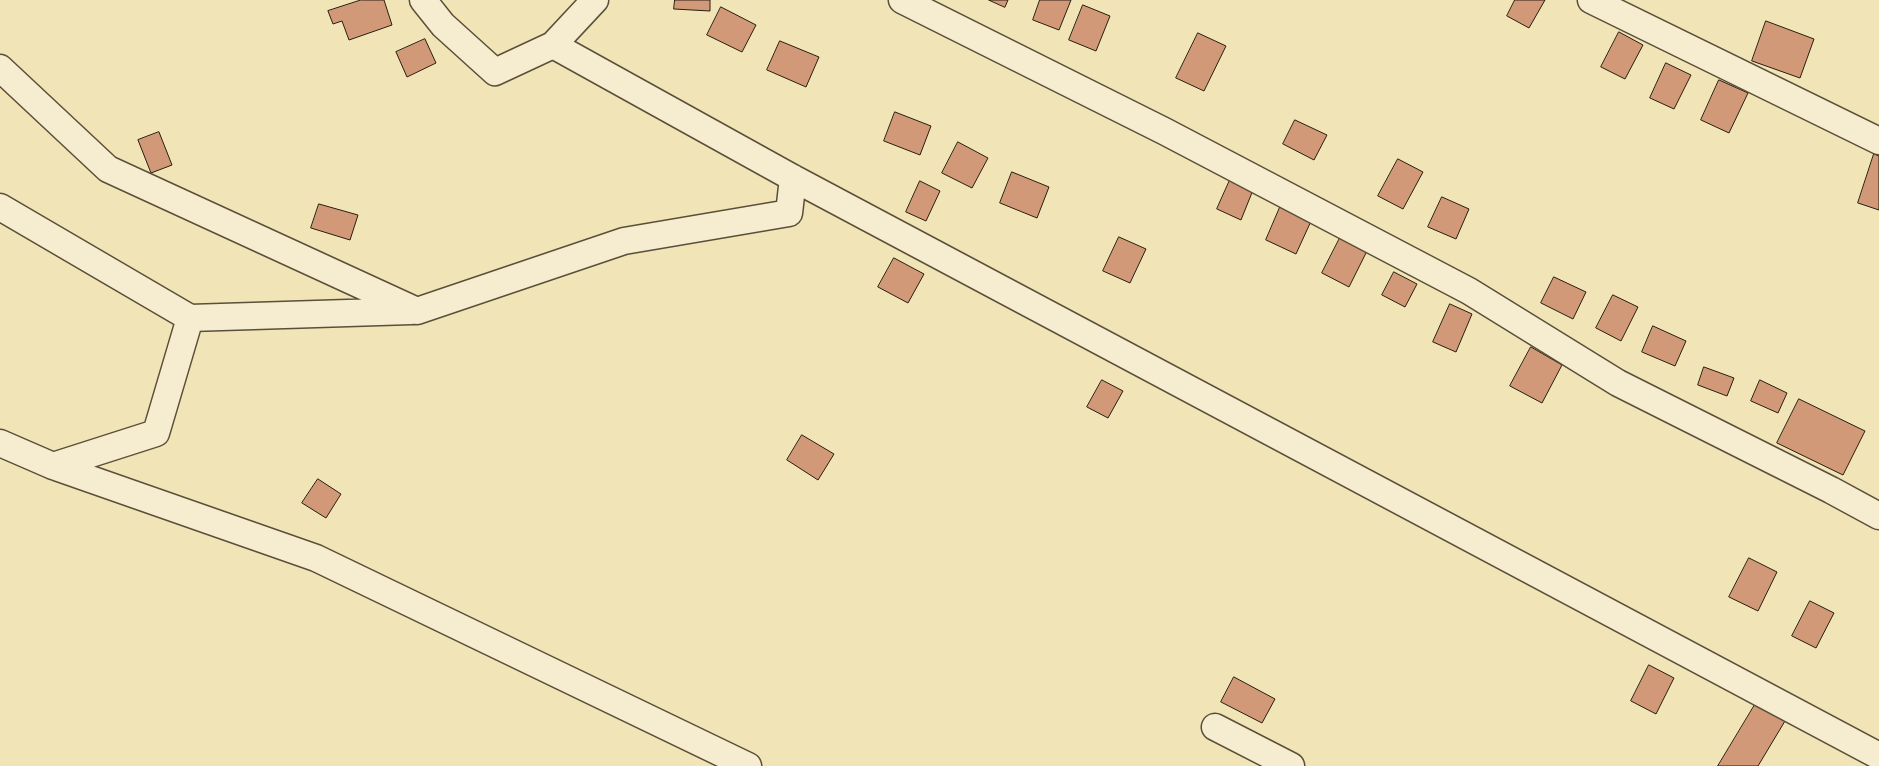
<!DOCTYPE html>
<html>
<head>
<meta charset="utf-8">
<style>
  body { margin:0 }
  canvas { display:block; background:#f1e4b6 }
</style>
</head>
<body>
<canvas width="1879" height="766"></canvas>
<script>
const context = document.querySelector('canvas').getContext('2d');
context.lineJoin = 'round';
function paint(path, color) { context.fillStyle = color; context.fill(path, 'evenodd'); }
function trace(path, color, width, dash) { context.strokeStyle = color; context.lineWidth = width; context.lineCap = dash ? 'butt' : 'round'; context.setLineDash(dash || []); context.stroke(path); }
const building = new Path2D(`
  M361,0H384L392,25L349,40L342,21L333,24L328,11Z
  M675,0H710V11L674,9Z
  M989,0H1008L1005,7Z
  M1040,0H1071L1059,30L1033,20Z
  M1515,0H1545L1529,28L1507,16Z
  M1083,5L1110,16L1096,51L1069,40Z
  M721,7L756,25L742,52L707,35Z
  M1766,21L1814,39L1800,78L1752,61Z
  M1619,32L1643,45L1625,79L1601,67Z
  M1198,33L1226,46L1204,91L1176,78Z
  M425,39L436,63L407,77L396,52Z
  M780,41L819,57L806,87L767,70Z
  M1666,63L1691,75L1674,109L1650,98Z
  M1719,80L1748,93L1729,133L1701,120Z
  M895,112L931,126L920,155L884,141Z
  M1295,120L1327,135L1314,160L1283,144Z
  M159,132L172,165L151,173L138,140Z
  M958,142L988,158L972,188L942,173Z
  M1874,154L1879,156V210L1858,203Z
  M1398,159L1423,172L1403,209L1378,196Z
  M1012,172L1049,187L1037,218L1000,203Z
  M1230,180L1253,190L1241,220L1217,209Z
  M920,181L940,191L926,221L906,212Z
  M1442,197L1469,209L1456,239L1428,227Z
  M319,204L358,215L350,240L311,228Z
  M1281,205L1312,219L1296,254L1266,240Z
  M1341,236L1368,249L1349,287L1322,273Z
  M1119,237L1146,249L1130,283L1103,271Z
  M894,258L924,274L908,303L878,287Z
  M1394,272L1417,284L1405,307L1382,295Z
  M1554,277L1586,292L1573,319L1541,303Z
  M1613,295L1638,307L1621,341L1596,328Z
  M1450,304L1472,314L1456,352L1433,342Z
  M1653,326L1686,341L1675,366L1642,352Z
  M1531,347L1562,365L1542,403L1510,386Z
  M1704,367L1734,378L1727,396L1698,385Z
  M1102,380L1123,391L1108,418L1087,407Z
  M1760,380L1787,393L1778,413L1751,401Z
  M1799,399L1865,431L1843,475L1777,443Z
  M802,435L834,454L818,480L787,460Z
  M318,479L341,494L326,518L302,503Z
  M1749,558L1777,572L1758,611L1729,597Z
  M1810,601L1834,613L1816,648L1792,636Z
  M1649,665L1674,678L1656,714L1631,701Z
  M1234,677L1275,699L1262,723L1221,702Z
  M1759,698L1788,716L1758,766H1718Z`);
paint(building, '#d29978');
trace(building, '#281e10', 1);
const minor = new Path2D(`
  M423,0L443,25L495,72L553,45L595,0
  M902,0L1164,131L1469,291L1618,383L1831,490L1879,516
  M1591,0L1879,141
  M553,45L793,178L1879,756
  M0,68L108,169L417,311L624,241L789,213L793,178
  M0,207L190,318L411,311
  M0,443L53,466L316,558L748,766
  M53,466L156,433L190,318
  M1215,727L1291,766`);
trace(minor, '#5a503a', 29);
trace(minor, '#f6edd0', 26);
</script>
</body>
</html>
